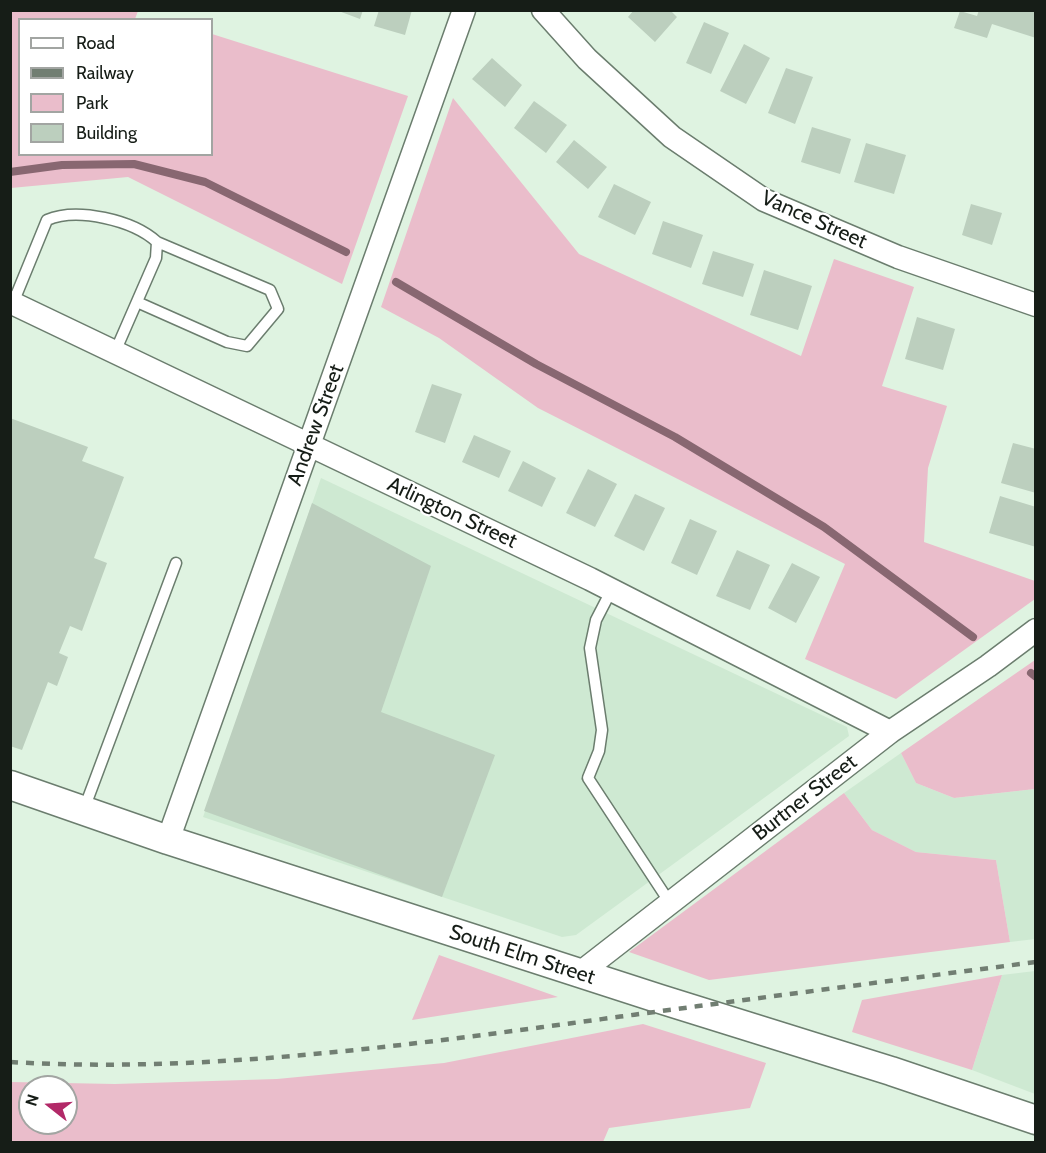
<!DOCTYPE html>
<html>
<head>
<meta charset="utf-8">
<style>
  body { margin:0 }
  #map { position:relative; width:1046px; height:1153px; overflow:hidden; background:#dff3e1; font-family:Cabin,sans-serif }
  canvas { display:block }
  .frame { position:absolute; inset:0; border:12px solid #161d17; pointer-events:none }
  .legend { position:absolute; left:18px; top:18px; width:195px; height:138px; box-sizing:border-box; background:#fff; border:2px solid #a2a5a2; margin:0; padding:8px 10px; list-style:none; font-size:18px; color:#161d17 }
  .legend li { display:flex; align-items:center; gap:12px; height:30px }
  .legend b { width:30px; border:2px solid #a2a5a2 }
  .north { position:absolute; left:18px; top:1075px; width:60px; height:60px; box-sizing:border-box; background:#fff; border:2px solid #a2a5a2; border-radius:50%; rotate:287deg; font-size:16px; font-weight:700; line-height:24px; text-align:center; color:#161d17 }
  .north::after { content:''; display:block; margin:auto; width:21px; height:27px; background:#b22968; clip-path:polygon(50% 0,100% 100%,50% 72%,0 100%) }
</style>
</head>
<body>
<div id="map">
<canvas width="1046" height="1153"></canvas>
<div class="frame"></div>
<ul class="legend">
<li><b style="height:8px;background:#fff"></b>Road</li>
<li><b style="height:8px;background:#717e72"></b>Railway</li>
<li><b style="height:16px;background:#eabdcb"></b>Park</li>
<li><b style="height:16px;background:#bccfbe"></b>Building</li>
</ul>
<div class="north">N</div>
</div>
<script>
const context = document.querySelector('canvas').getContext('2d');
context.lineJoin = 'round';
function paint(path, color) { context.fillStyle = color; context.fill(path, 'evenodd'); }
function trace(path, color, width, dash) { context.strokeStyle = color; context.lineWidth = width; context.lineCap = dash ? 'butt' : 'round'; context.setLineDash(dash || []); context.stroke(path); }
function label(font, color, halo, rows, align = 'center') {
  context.font = font + ' Cabin,sans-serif'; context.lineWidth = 4.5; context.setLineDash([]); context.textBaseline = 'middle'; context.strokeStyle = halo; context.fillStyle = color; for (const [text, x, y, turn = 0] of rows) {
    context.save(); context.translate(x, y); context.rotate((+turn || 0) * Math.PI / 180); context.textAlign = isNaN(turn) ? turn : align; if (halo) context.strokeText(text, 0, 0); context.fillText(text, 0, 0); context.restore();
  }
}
paint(new Path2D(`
  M321,478L847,727L849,736L576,935L562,937L203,817Z
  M901,753L916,783L954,798L1035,789V939L1010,942L996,860L916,852L872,830L844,793Z
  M1035,971V1094L972,1070L1002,975Z`), '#cee9d2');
paint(new Path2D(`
  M11,10L138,11L135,19L20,20V154H212V34L408,96L342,284L128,177L11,188Z
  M453,98L579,254L801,356L834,259L914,287L882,386L947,406L928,468L924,542L1035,581V599L896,699L805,659L845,564L538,408L439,338L381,307Z
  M1035,660V789L954,798L916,783L901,753Z
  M844,793L872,830L916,852L996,860L1010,942L709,980L629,952Z
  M439,955L558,997L412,1020Z
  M1002,975L972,1070L852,1032L862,1000Z
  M643,1024L766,1063L750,1108L609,1128L603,1142H11V1082L115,1084L277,1079L444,1063ZM30,1087H66V1123H30Z`), '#eabdcb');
trace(new Path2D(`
  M10,172L62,165L134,164L205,182L346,252
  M396,282L536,364L675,437L824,527L973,637
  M1031,673L1036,677`), '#886771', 8);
paint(new Path2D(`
  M336,10H363L360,19Z
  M379,10H412L405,35L374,26Z
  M634,10H670L677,17L655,42L628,17Z
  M979,10H1036V38L992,24L987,38L954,28L960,11L977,16Z
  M704,22L729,33L711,74L686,63Z
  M744,44L770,58L746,104L720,91Z
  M492,58L522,85L505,107L472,79Z
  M786,68L813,77L795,124L768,113Z
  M534,101L567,125L546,153L514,128Z
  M812,127L851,139L840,174L801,162Z
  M574,140L607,167L588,189L556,162Z
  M866,143L906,155L894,194L854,182Z
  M614,184L651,202L635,235L598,217Z
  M971,204L1002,213L992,245L962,235Z
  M663,221L703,235L691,268L652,254Z
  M713,251L754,264L743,297L702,284Z
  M764,270L812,286L798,330L750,315Z
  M917,317L955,329L943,370L905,359Z
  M432,384L462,394L445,443L415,432Z
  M10,418L88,447L82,461L124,477L94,558L107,563L82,631L70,626L59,653L68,657L57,686L48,682L22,750L10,746Z
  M474,435L511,451L499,478L462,462Z
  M1013,443L1036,449V493L1001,483Z
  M523,461L556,478L542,507L508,491Z
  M588,469L617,484L595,527L566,513Z
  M635,494L665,508L644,551L614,536Z
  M1000,496L1036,507V547L989,533Z
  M312,503L431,566L381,712L495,755L442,897L204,811Z
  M690,519L717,531L697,575L671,563Z
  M737,550L770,565L750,610L716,596Z
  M792,563L820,577L796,623L768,608Z`), '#bccfbe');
const service = new Path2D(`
  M137,302L227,342L247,346L278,309L270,290L157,242
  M13,303L47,220C77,207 133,220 157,242L156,258L115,352
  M612,589L596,620L590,648L602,730L599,751L588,778L670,903
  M84,809L176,563`);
const minor = new Path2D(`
  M543,10L587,59L672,137L764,200L898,257L1036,305
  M10,302L590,579L890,732
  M168,840L464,10
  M580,973L890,732L988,666L1036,630`);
const tertiary = new Path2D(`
  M10,785L168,840L660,999L891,1071L1036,1120`);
trace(service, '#6b7d6e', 13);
trace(minor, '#6b7d6e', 25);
trace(tertiary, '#6b7d6e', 31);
trace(service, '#fff', 10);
trace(minor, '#fff', 22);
trace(tertiary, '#fff', 28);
trace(new Path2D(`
  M10,1062C199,1073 386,1048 573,1023C727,1002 881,982 1036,962`), '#717e72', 4.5, [8, 8]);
label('21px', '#161d17', '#fff', [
  ["Vance Street",814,220,24],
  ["Andrew Street",316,425,-70],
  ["Arlington Street",452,513,25],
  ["Burtner Street",805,798,-38],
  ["South Elm Street",522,955,18]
]);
</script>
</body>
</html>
